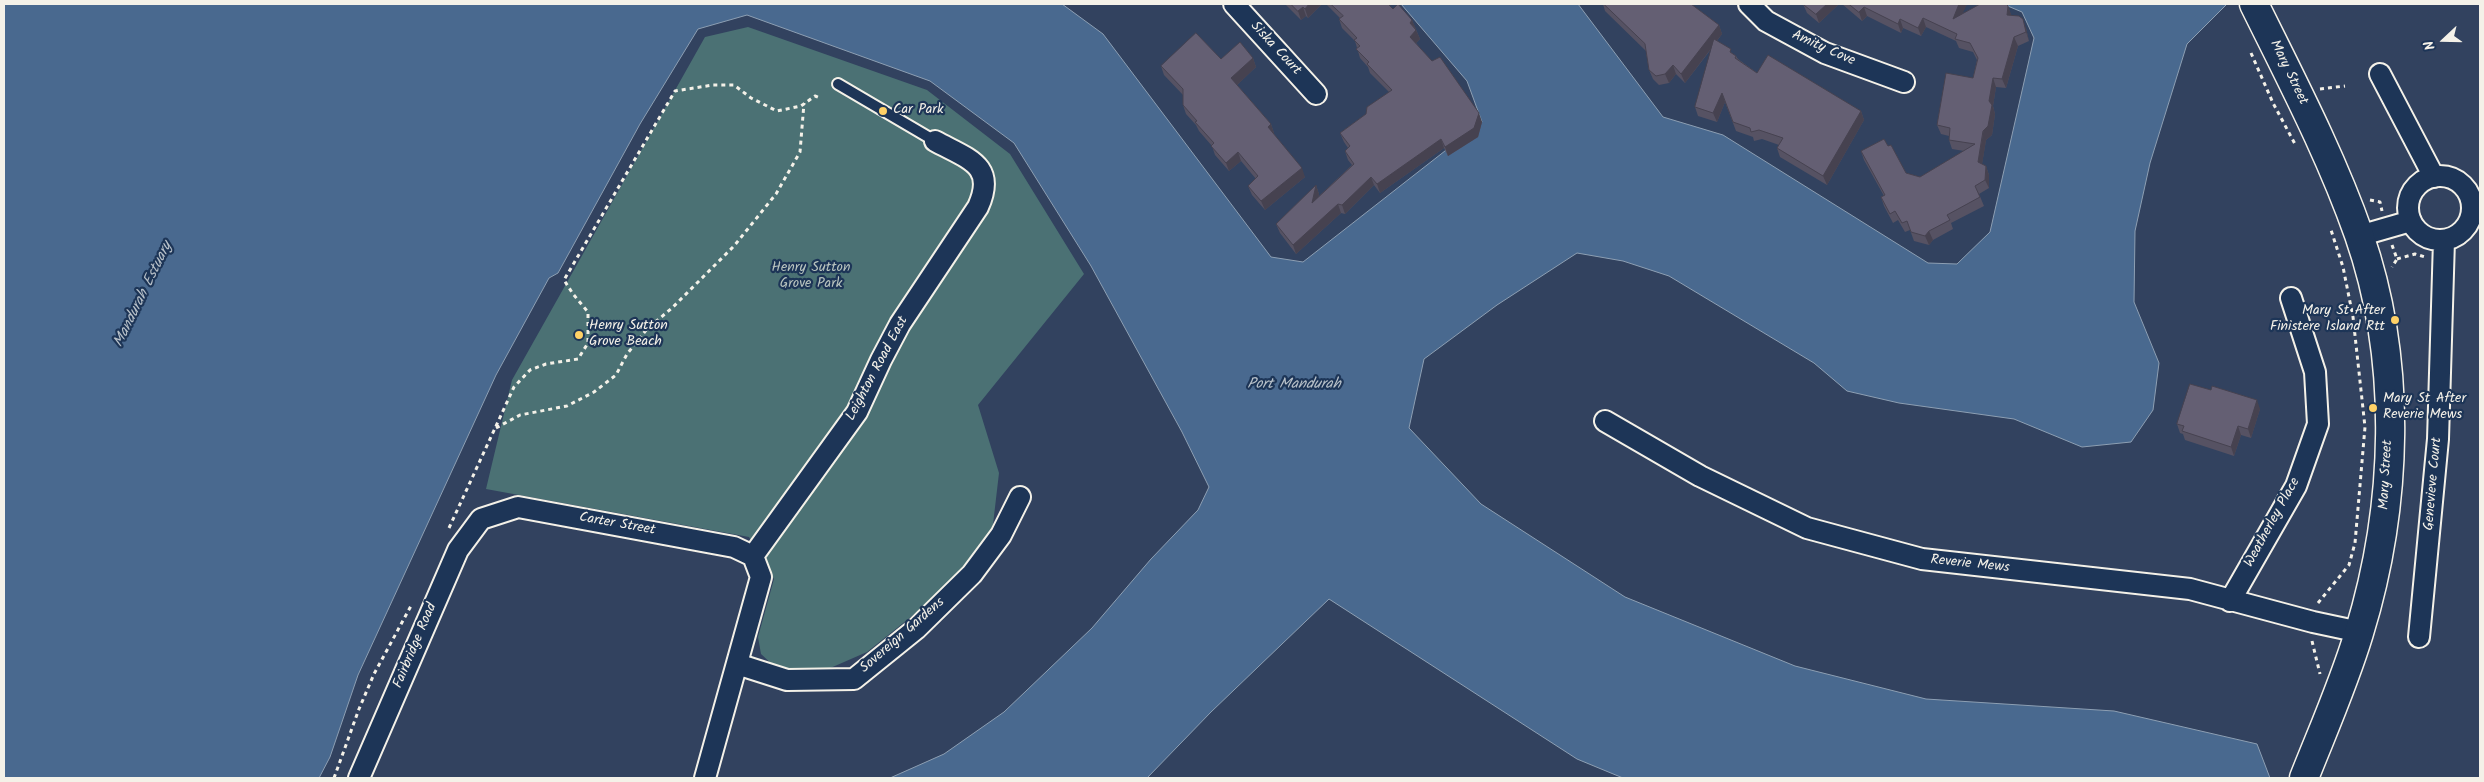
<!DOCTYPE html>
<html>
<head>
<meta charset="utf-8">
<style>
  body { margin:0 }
  #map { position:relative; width:2484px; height:782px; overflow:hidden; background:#32425f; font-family:Kalam,sans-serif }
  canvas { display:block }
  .frame { position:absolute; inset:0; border:5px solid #f4f1e8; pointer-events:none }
  .north { position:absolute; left:2419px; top:15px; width:50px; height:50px; -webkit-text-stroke:4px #1d3557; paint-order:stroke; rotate:249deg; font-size:14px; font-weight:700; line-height:20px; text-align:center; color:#f4f1e8 }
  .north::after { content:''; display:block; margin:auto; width:18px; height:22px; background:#f4f1e8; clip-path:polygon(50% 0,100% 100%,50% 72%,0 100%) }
</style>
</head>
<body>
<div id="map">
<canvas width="2484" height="782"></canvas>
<div class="frame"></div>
<div class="north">N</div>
</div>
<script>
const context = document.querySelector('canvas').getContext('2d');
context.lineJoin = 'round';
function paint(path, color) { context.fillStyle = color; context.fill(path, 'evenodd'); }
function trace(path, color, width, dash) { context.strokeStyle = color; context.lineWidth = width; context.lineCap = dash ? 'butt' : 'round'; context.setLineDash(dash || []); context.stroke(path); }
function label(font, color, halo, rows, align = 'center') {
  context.font = font + ' Kalam,sans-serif'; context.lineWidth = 4.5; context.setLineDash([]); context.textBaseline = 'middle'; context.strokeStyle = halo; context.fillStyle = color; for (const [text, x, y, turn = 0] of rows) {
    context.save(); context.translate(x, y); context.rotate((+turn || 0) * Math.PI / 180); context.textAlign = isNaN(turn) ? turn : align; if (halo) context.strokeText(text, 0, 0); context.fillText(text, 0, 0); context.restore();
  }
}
paint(new Path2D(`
  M748,27L927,90L1010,154L1084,274L978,405L999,473L992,533L957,580L867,652L828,669L796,673L774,666L761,654L758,637L774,579L749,537L486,489L512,380L705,37Z`), '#4b7174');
const water = new Path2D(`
  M4,4H1062L1103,34L1271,257L1303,262L1482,122L1467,81L1401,4H1578L1663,117L1723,135L1928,263L1957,264L1990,232L2034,38L2022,12L2003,4H2227L2187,44L2150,163L2135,231L2134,302L2159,363L2153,410L2131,442L2082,447L2014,419L1899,403L1847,391L1814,363L1669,276L1623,261L1577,253L1497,305L1424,359L1409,428L1481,504L1625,597L1795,666L1926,699L2114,711L2257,744L2270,778H1623L1577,759L1329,599L1211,712L1147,778H890L944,754L1004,712L1092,628L1151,559L1198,510L1209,487L1182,432L1091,266L1014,143L930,81L747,15L698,29L640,124L558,273L549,278L496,375L358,675L330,757L319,778H4Z`);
paint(water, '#49698f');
trace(water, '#8d9fb3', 1);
const lane = new Path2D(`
  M838,84L935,141`);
const street = new Path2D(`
  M1234,4L1316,94
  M1749,4L1766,21L1825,53L1904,82
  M2380,74L2434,177
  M2408 208a32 32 0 1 1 64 0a32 32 0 1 1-64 0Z
  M2359,236L2411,221
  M1605,421L1700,476L1807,528L1922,559L2190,589L2313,622L2360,632
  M753,556L857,412L881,360L900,324L978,207C997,165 968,159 935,141
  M2230,601L2296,486L2318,424L2315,372L2291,298
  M2419,637L2438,439L2444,240
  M737,664L787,680L854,679L916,629L972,574L1001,535L1020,497
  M359,778L458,550L481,519L518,507L734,547L753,556
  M705,778L761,577L753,556`);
const secondary = new Path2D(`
  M2254,4C2291,79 2331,155 2359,235C2403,361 2398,506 2359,633C2344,683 2323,730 2304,778`);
trace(lane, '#f4f1e8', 14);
trace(street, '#f4f1e8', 24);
trace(secondary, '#f4f1e8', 31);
trace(new Path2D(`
  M2251,53L2273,103L2295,144
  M2320,89L2345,86
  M2370,200L2380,202L2382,211
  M2464,243L2470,232L2480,223
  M2392,245L2397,259L2392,267
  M2397,259L2415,254L2425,257
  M496,428L520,415L567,406L594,392L616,375L627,354L647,329L672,308L734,246L776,194L800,152L804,103
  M449,528L514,387L530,370L546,364L578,359L588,343V312L573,294L564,280L675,91L713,85H734L751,98L777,111L801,106L815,96L820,98
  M2318,603L2349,565L2355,543L2365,427L2353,317L2343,267L2331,230
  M2312,641L2320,674
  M334,778L359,709L374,674L412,604`), '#f4f1e8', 3, [4, 4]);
trace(lane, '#1d3557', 10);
trace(street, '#1d3557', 20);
trace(secondary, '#1d3557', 28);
paint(new Path2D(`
  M1285,4H1322L1308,18L1306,16L1301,20Z
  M1326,4H1388L1393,9L1412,20L1420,39L1416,43L1482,122L1478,137L1448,156L1444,148L1380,193L1374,185L1345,214L1341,213L1296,254L1280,233L1276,224L1316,185L1319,194L1318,197L1352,165L1348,160L1345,151L1348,148L1344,142L1340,133L1366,114L1389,92L1370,73L1368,67L1360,58L1355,41L1342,28L1339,19L1340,18Z
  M1603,4H1691L1719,25L1722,34L1717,41L1733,54L1736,56L1738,59L1757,73L1861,111L1864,120L1827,185L1780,157L1777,148L1779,145L1762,139L1754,141L1753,137L1736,131L1725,102L1717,122L1698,116L1695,107L1712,48L1685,83L1676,74L1669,83L1659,85L1653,79L1649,70L1646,51L1605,11Z
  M1803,4H1839L1819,23L1807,13Z
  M1842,4H1967L1962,13L2008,6L2011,15L2026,28L2029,41L2018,46L2006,88L1996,87L1993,106L1995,114L1992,135L1986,140L1982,164L1986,166L1989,175V188L1979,194L1984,206L1951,223L1953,229L1933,240L1929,245L1914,241L1910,230L1905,232L1898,220L1893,223L1884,206L1881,197L1884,196L1864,160L1861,151L1906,173L1920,177L1964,151L1952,149L1949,140V136L1941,134L1937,125L1973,78L1977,60L1973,52L1959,48L1956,41L1926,27L1921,36L1903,28L1901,33L1867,16L1862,21Z
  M1253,58L1256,67L1237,85L1271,124L1274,133V134L1305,177L1265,210L1252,195L1248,186L1256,179L1241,161L1229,171L1215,155L1212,146L1199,131L1196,125L1186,114L1183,105V95L1164,75L1161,66Z
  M2260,409L2251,438L2241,435L2234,456L2185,440L2183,434L2180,433L2177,424Z`), '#565263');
paint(new Path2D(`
  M1309,4H1322L1308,18L1305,9Z
  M1827,4H1839L1819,23L1816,14Z
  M1959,4H1967L1956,28L1953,19Z
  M2008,6L2011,14L2010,24L2007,15Z
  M1303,7L1306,16L1301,20L1298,11Z
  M1864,7L1867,16L1862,21L1859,12Z
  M1923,18L1926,27L1921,36L1918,28Z
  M1900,19L1903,28L1901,33L1898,24Z
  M2023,19L2026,28L2029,41L2026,32Z
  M1412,20L1416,29L1410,23Z
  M1719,25L1722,34L1685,83L1681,74Z
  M1416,30L1420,39L1413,46L1410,37Z
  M2014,37L2018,46L2006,88L2002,79Z
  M1253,58L1256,67L1235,87L1231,78Z
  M1673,65L1676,74L1669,83L1665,74Z
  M1993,78L1996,87L1993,106L1995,114L1992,135L1986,140L1981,171L1978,162Z
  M1722,93L1725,102L1717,122L1713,113Z
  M1861,111L1864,120L1827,185L1823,176Z
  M1479,113L1482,122L1478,137L1448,156L1445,147Z
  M1271,124L1274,133L1271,136L1268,127Z
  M1441,139L1444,148L1380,193L1377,184Z
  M1238,152L1241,161L1229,171L1226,163Z
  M1986,166L1989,175V188L1985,180Z
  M1302,168L1305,177L1265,210L1261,201Z
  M1371,177L1374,185L1345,214L1342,205Z
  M1316,185L1319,194L1315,212L1312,203Z
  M1338,204L1341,213L1296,254L1293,245Z
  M1929,231L1933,240L1929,245L1925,236Z
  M2257,400L2260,409L2251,438L2248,429Z
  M2238,426L2241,435L2234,456L2231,447Z`), '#464250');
const building = new Path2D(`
  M1291,4H1309L1305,9L1303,7L1298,11Z
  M1331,4H1388L1393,9L1398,4L1412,20L1410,23L1416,30L1410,37L1432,61L1440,57L1479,113L1474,128L1445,147L1441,139L1377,184L1371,177L1342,205L1338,204L1293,245L1276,224L1316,185L1312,203L1354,164L1345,151L1350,146L1340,133L1366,114L1367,107L1392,90L1367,64L1369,62L1356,49L1360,46L1354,40L1357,38L1339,19L1343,16Z
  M1604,4H1691L1719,25L1681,74L1673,65L1665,74L1656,76L1649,70L1645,44Z
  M1803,4H1827L1816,14Z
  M1849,4H1959L1953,19L1980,4H2006L2008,6L2007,15L2019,16L2023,19L2026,32L2014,37L2002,79L1993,78L1989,101L1992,105L1988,126L1983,131L1978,162L1986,166L1985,180L1975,186L1980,197L1947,215L1950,220L1929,231L1925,236L1911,232L1907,221L1902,223L1895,211L1890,214L1881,197L1885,195L1861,151L1884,139L1888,146L1891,145L1906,173L1920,177L1975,144L1949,140L1950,128L1937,125L1946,73L1973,78L1978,58L1970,43L1955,39L1957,34L1923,18L1918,28L1900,19L1898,24L1864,7L1859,12Z
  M1196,33L1221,59L1240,42L1253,58L1231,78L1271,124L1268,127L1302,168L1261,201L1248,186L1258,176L1238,152L1226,163L1211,146L1214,143L1195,122L1197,121L1183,105V89L1161,66Z
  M1714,39L1731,49L1730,52L1736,56L1735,58L1757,73L1768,55L1861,111L1823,176L1777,148L1783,138L1759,130L1751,132L1750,128L1733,122L1722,93L1713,113L1695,107Z
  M2190,384L2211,390L2212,386L2257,400L2248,429L2238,426L2231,447L2182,431L2184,426L2177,424Z`);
paint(building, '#645f73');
trace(building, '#464250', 1);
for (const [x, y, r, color] of [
  [883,111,5,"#ffd166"],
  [2395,320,5,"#ffd166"],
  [579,335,5,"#ffd166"],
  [2373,408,5,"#ffd166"]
]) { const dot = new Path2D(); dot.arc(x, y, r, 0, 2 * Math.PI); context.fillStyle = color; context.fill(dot); trace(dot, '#1d3557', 2); }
label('14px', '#f4f1e8', '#1d3557', [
  ["Siska Court",1275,49,47],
  ["Amity Cove",1823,49,24],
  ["Mary Street",2288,73,64],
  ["Leighton Road East",878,369,-62],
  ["Mary Street",2387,475,-87],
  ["Genevieve Court",2434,484,-85],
  ["Weatherley Place",2273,523,-61],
  ["Carter Street",617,525,10],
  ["Reverie Mews",1970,565,6],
  ["Sovereign Gardens",903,636,-41],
  ["Fairbridge Road",416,646,-67]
]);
label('14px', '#f4f1e8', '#1d3557', [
  ["Car Park",893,111],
  ["Mary St After",2385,312,"right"],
  ["Finistere Island Rtt",2385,328,"right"],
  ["Henry Sutton",589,327],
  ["Grove Beach",589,343],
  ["Mary St After",2383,400],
  ["Reverie Mews",2383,416]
], 'left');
label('14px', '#b9c4bf', '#1d3557', [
  ["Henry Sutton",811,269],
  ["Grove Park",811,285]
]);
label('italic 15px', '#b8c1c9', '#1d3557', [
  ["Mandurah Estuary",144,295,-64],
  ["Port Mandurah",1294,385]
]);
</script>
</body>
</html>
